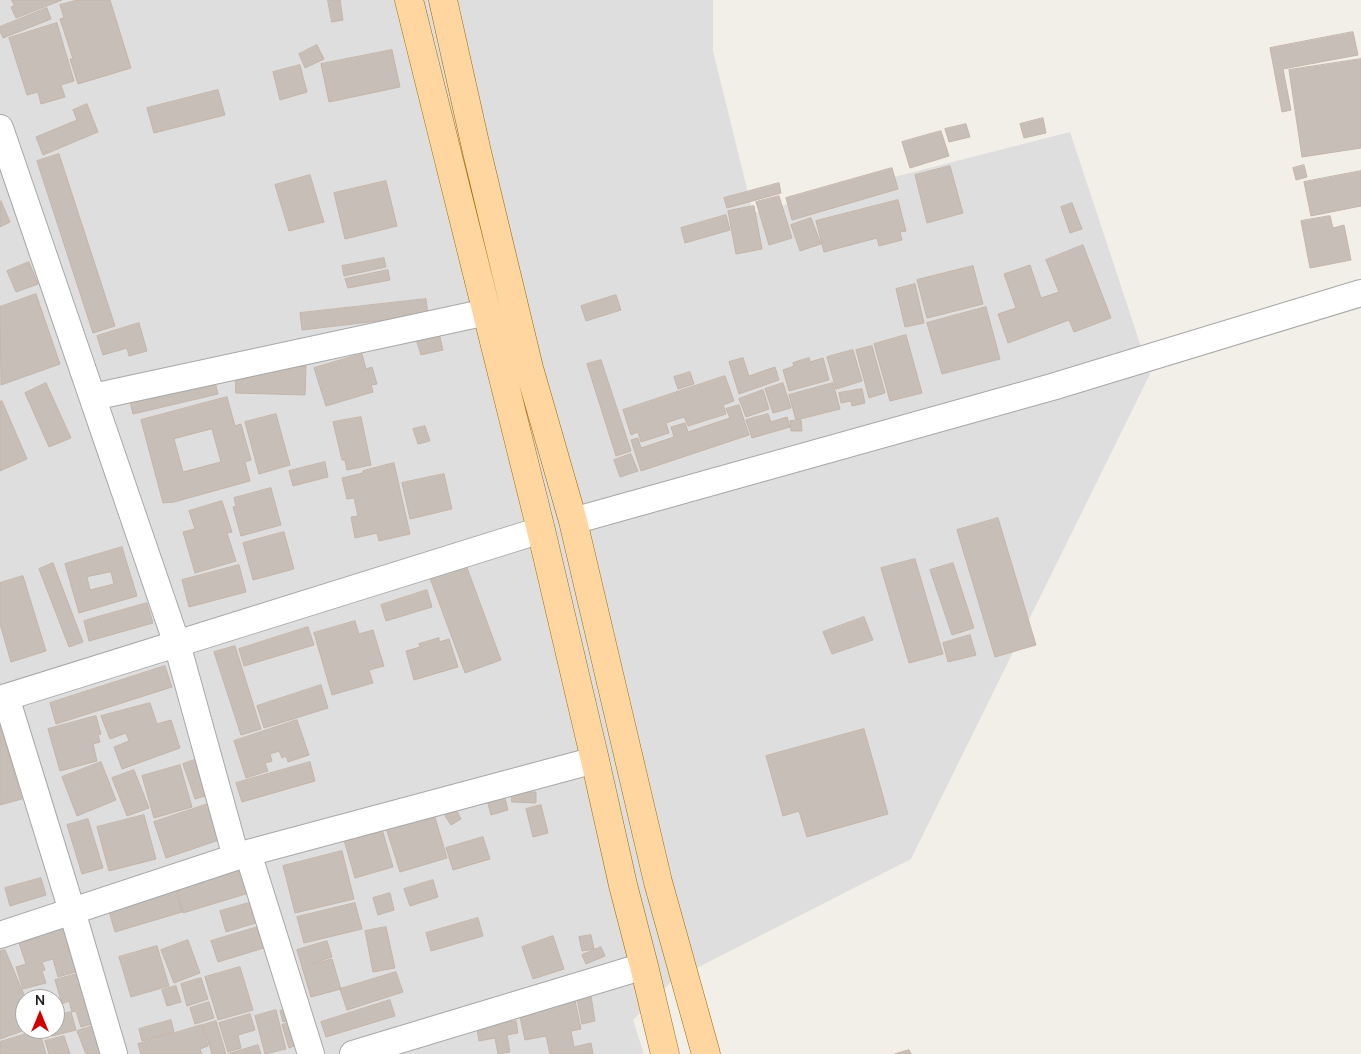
<!DOCTYPE html>
<html>
<head>
<meta charset="utf-8">
<style>
  body { margin:0 }
  #map { position:relative; width:1361px; height:1054px; overflow:hidden; background:#f2efe8; font-family:Manrope,sans-serif }
  canvas { display:block }
  .north { position:absolute; left:15px; top:989px; width:50px; height:50px; box-sizing:border-box; background:#fff; border:1px solid #a6a6a6; border-radius:50%; rotate:0deg; font-size:14px; font-weight:700; line-height:20px; text-align:center; color:#212121 }
  .north::after { content:''; display:block; margin:auto; width:18px; height:22px; background:#d30000; clip-path:polygon(50% 0,100% 100%,50% 72%,0 100%) }
</style>
</head>
<body>
<div id="map">
<canvas width="1361" height="1054"></canvas>
<div class="north">N</div>
</div>
<script>
const context = document.querySelector('canvas').getContext('2d');
context.lineJoin = 'round';
function paint(path, color) { context.fillStyle = color; context.fill(path, 'evenodd'); }
function trace(path, color, width, dash) { context.strokeStyle = color; context.lineWidth = width; context.lineCap = dash ? 'butt' : 'round'; context.setLineDash(dash || []); context.stroke(path); }
paint(new Path2D(`
  M0,0H713V51L753,213L1070,132L1150,374L911,859L673,980L633,1020L644,1054H0ZM25,999H55V1029H25Z`), '#dfdede');
const building = new Path2D(`
  M12,0H62L16,18L11,7L14,6Z
  M78,0H110L131,68L78,84L70,59H73L60,19L64,18L60,5Z
  M328,0H340L343,20L332,22Z
  M47,8L51,19L3,38L0,31V27Z
  M57,23L74,81L61,85L65,97L41,104L38,92L27,95L9,38Z
  M1353,32L1358,55L1283,69L1291,110L1282,112L1270,48Z
  M317,45L324,59L305,68L299,54Z
  M392,50L400,87L329,102L321,64Z
  M1361,59V148L1302,157L1289,70Z
  M300,65L307,92L280,100L273,72Z
  M218,90L225,115L154,133L147,108Z
  M87,104L98,132L43,155L36,137L77,120L73,110Z
  M1043,118L1046,133L1024,138L1020,124Z
  M966,124L970,137L949,142L945,129Z
  M941,131L949,156L910,168L902,142Z
  M59,154L115,326L93,333L37,161Z
  M1304,165L1307,177L1296,180L1293,168Z
  M950,166L963,213L927,223L915,175Z
  M892,168L898,189L792,220L786,198Z
  M1361,171V206L1311,216L1304,182Z
  M310,175L324,222L289,231L275,185Z
  M386,181L397,226L345,239L334,193Z
  M779,183L781,193L727,208L724,198Z
  M779,196L792,238L769,245L756,202Z
  M898,200L906,231L900,232L902,240L879,246L877,238L824,252L816,221Z
  M1,201L10,222L0,227V202Z
  M1072,203L1082,229L1070,233L1061,207Z
  M754,206L762,249L736,254L728,211Z
  M726,215L730,230L685,243L681,228Z
  M1330,216L1333,228L1344,225L1351,260L1310,268L1301,221Z
  M811,218L821,244L800,251L791,225Z
  M1083,245L1111,318L1074,332L1069,320L1008,343L998,314L1016,308L1004,274L1030,265L1041,298L1059,292L1046,260Z
  M384,258L386,267L344,276L342,266Z
  M29,262L38,284L16,292L7,271Z
  M973,266L983,304L927,318L917,280Z
  M388,270L390,280L348,288L345,279Z
  M915,284L924,323L905,327L896,289Z
  M36,294L60,364L1,385L0,307Z
  M616,295L621,310L586,321L581,306Z
  M426,299L428,315L302,330L300,313Z
  M986,307L1000,359L942,374L927,323Z
  M139,323L147,351L129,356L127,348L103,355L97,336Z
  M439,333L443,350L421,355L416,339Z
  M906,335L922,393L890,401L874,344Z
  M872,346L885,393L869,398L856,350Z
  M853,350L862,381L836,389L827,357Z
  M362,354L366,369L372,367L377,384L371,385L373,392L326,406L314,368Z
  M743,358L749,376L775,367L779,380L739,394L729,362Z
  M809,358L810,362L823,358L829,380L789,391L783,370L794,366L793,363Z
  M601,360L631,451L616,456L587,364Z
  M236,365L306,366L305,395L236,393Z
  M690,372L694,384L678,389L674,377Z
  M725,376L734,401L723,405L726,414L688,426L684,417L666,423L669,433L641,442L638,432L631,435L623,410Z
  M214,378L218,394L133,414L129,398Z
  M46,383L71,438L49,447L25,393Z
  M783,383L791,408L773,413L765,389Z
  M833,383L840,409L796,420L789,395Z
  M862,389L865,403L852,406L851,401L841,403L839,393Z
  M763,390L769,409L746,417L739,399Z
  M227,397L235,426L241,424L251,460L245,462L250,481L174,502L163,503L141,420ZM212,429L221,462L183,472L174,439Z
  M2,401L27,459L0,471V402Z
  M739,405L749,435L641,471L631,440L638,438L641,448L674,437L671,427L685,423L688,432L730,418L726,409Z
  M276,414L290,465L259,474L245,422Z
  M768,414L771,422L787,417L790,427L752,438L746,420Z
  M361,417L371,465L347,470L345,460H342L333,422Z
  M801,420L802,431H791L790,421Z
  M425,426L430,441L418,444L413,429Z
  M631,454L638,471L620,477L614,460Z
  M325,462L328,477L293,486L289,471Z
  M394,463L410,534L379,541L377,533L355,538L351,517L358,516L354,498L347,499L342,478L363,473V471Z
  M444,474L452,509L410,519L402,483Z
  M271,488L281,525L241,536L233,507L236,506L234,498Z
  M222,501L232,532L227,533L236,561L195,573L183,532L195,529L189,511Z
  M998,518L1036,645L995,657L957,530Z
  M284,532L294,569L253,580L243,543Z
  M122,547L137,596L79,613L65,564Z
  M915,559L943,654L909,663L881,568Z
  M53,563L83,642L69,647L39,569Z
  M953,563L974,628L952,635L930,570Z
  M239,565L246,592L189,607L182,580Z
  M466,565L501,660L465,673L430,578Z
  M111,572L114,584L90,590L87,577Z
  M23,576L46,651L11,662L0,624V583Z
  M427,590L432,607L386,621L381,605Z
  M147,603L153,623L89,641L84,621Z
  M864,617L873,640L832,654L823,632Z
  M355,621L359,634L373,630L384,666L369,670L373,683L332,695L314,633Z
  M308,627L314,645L244,666L239,649Z
  M970,635L976,655L948,662L943,643Z
  M439,638V642L449,639L458,667L414,680L406,651L420,647L419,644Z
  M235,646L261,729L241,735L214,652Z
  M165,666L172,687L56,724L50,703Z
  M321,685L328,708L264,728L257,706Z
  M150,703L157,724L171,720L180,748L122,769L114,747L129,741L126,733L110,739L101,716Z
  M96,716L101,734L98,735L100,742L93,744L97,761L60,771L48,729Z
  M297,720L309,755L288,762L286,756L282,758L279,751L270,754L272,761L265,763L268,771L246,778L234,741Z
  M0,724L22,799L0,805Z
  M864,729L888,814L807,837L799,811L783,816L766,756Z
  M200,758L212,794L195,799L183,764Z
  M101,762L116,800L77,816L62,777Z
  M310,762L315,781L242,802L236,783Z
  M180,765L192,807L154,818L142,776Z
  M134,770L149,808L127,816L112,778Z
  M503,791L508,810L491,815L486,796Z
  M512,792H536V803L512,802Z
  M211,803L222,839L166,858L154,822Z
  M541,805L548,833L533,837L526,809Z
  M456,809L461,819L451,825L445,816Z
  M434,814L447,858L400,872L386,828Z
  M144,815L156,859L109,871L97,827Z
  M88,819L103,868L82,874L67,825Z
  M382,829L393,867L355,878L344,840Z
  M483,837L490,859L453,870L446,848Z
  M342,851L354,899L295,913L283,866Z
  M241,864L249,893L183,913L175,883Z
  M41,878L46,895L10,906L5,888Z
  M433,880L438,897L410,906L404,889Z
  M175,888L182,912L115,932L108,908Z
  M390,893L394,910L378,915L373,898Z
  M253,902L259,922L226,932L220,911Z
  M355,903L362,929L304,943L297,917Z
  M478,918L483,936L431,951L426,933Z
  M68,923L82,970L58,977L53,959L42,962L45,970L42,971L46,983L23,989L16,967L26,964L19,943L33,939L31,933Z
  M261,926L267,947L218,962L211,941Z
  M386,927L395,968L373,972L365,931Z
  M591,935L594,949L582,951L579,937Z
  M553,936L564,969L533,979L522,947Z
  M188,940L200,973L174,983L161,950Z
  M327,941L332,957L313,963V964L332,959L341,989L311,997L297,950Z
  M157,946L169,986L131,997L119,957Z
  M601,947L605,956L586,964L582,955Z
  M5,950L26,999H25V1029H28L0,1039V951Z
  M240,967L253,1010L218,1020L205,977Z
  M84,972L98,1022L81,1027L76,1011L72,1012L69,1001L62,1004L55,980Z
  M396,972L403,992L347,1010L340,989Z
  M201,978L208,999L187,1006L181,984Z
  M176,986L181,1002L167,1006L162,990Z
  M591,996L595,1021L582,1024L577,999Z
  M390,1000L395,1016L326,1037L321,1022Z
  M575,1000L581,1029L571,1031L574,1047L591,1043L593,1054H550L546,1036L525,1040L519,1012Z
  M209,1002L214,1018L195,1024L190,1008Z
  M289,1008L293,1020L283,1022L280,1011Z
  M276,1010L286,1049L265,1054L255,1016Z
  M71,1012L76,1030L52,1036L51,1029H55V1016Z
  M250,1014L255,1030L238,1035L241,1048L228,1052L219,1023Z
  M171,1020L174,1032L142,1041L139,1029Z
  M296,1020L303,1043L289,1048L282,1025Z
  M216,1021L226,1054H212L203,1025Z
  M516,1021L518,1033L507,1035L510,1052L498,1054L495,1038L479,1041L477,1029Z
  M202,1025L208,1046L200,1049L202,1054H141L138,1044Z
  M93,1026L103,1054H86L77,1031Z
  M39,1030L46,1054H0V1042Z
  M64,1036L70,1054H49L45,1041Z
  M258,1045L261,1054H228Z
  M909,1050L911,1054H895Z`);
paint(building, '#c7beb7');
trace(building, '#c5b5a9', 1);
const minor = new Path2D(`
  M0,128L177,644L236,857
  M93,397L487,312
  M573,521L1052,387L1361,293
  M6,697L72,911L114,1054
  M0,699L541,530
  M248,853L311,1054
  M0,935L248,853L595,760
  M353,1054L644,966`);
const major = new Path2D(`
  M409,0L541,530L595,760L623,885L644,966L665,1054
  M443,0L477,152L529,368L573,521L658,882L706,1054`);
trace(minor, '#a8a8a8', 28);
trace(major, '#9f6b00', 29);
trace(minor, '#fff', 26);
trace(major, '#ffd6a0', 28);
</script>
</body>
</html>
